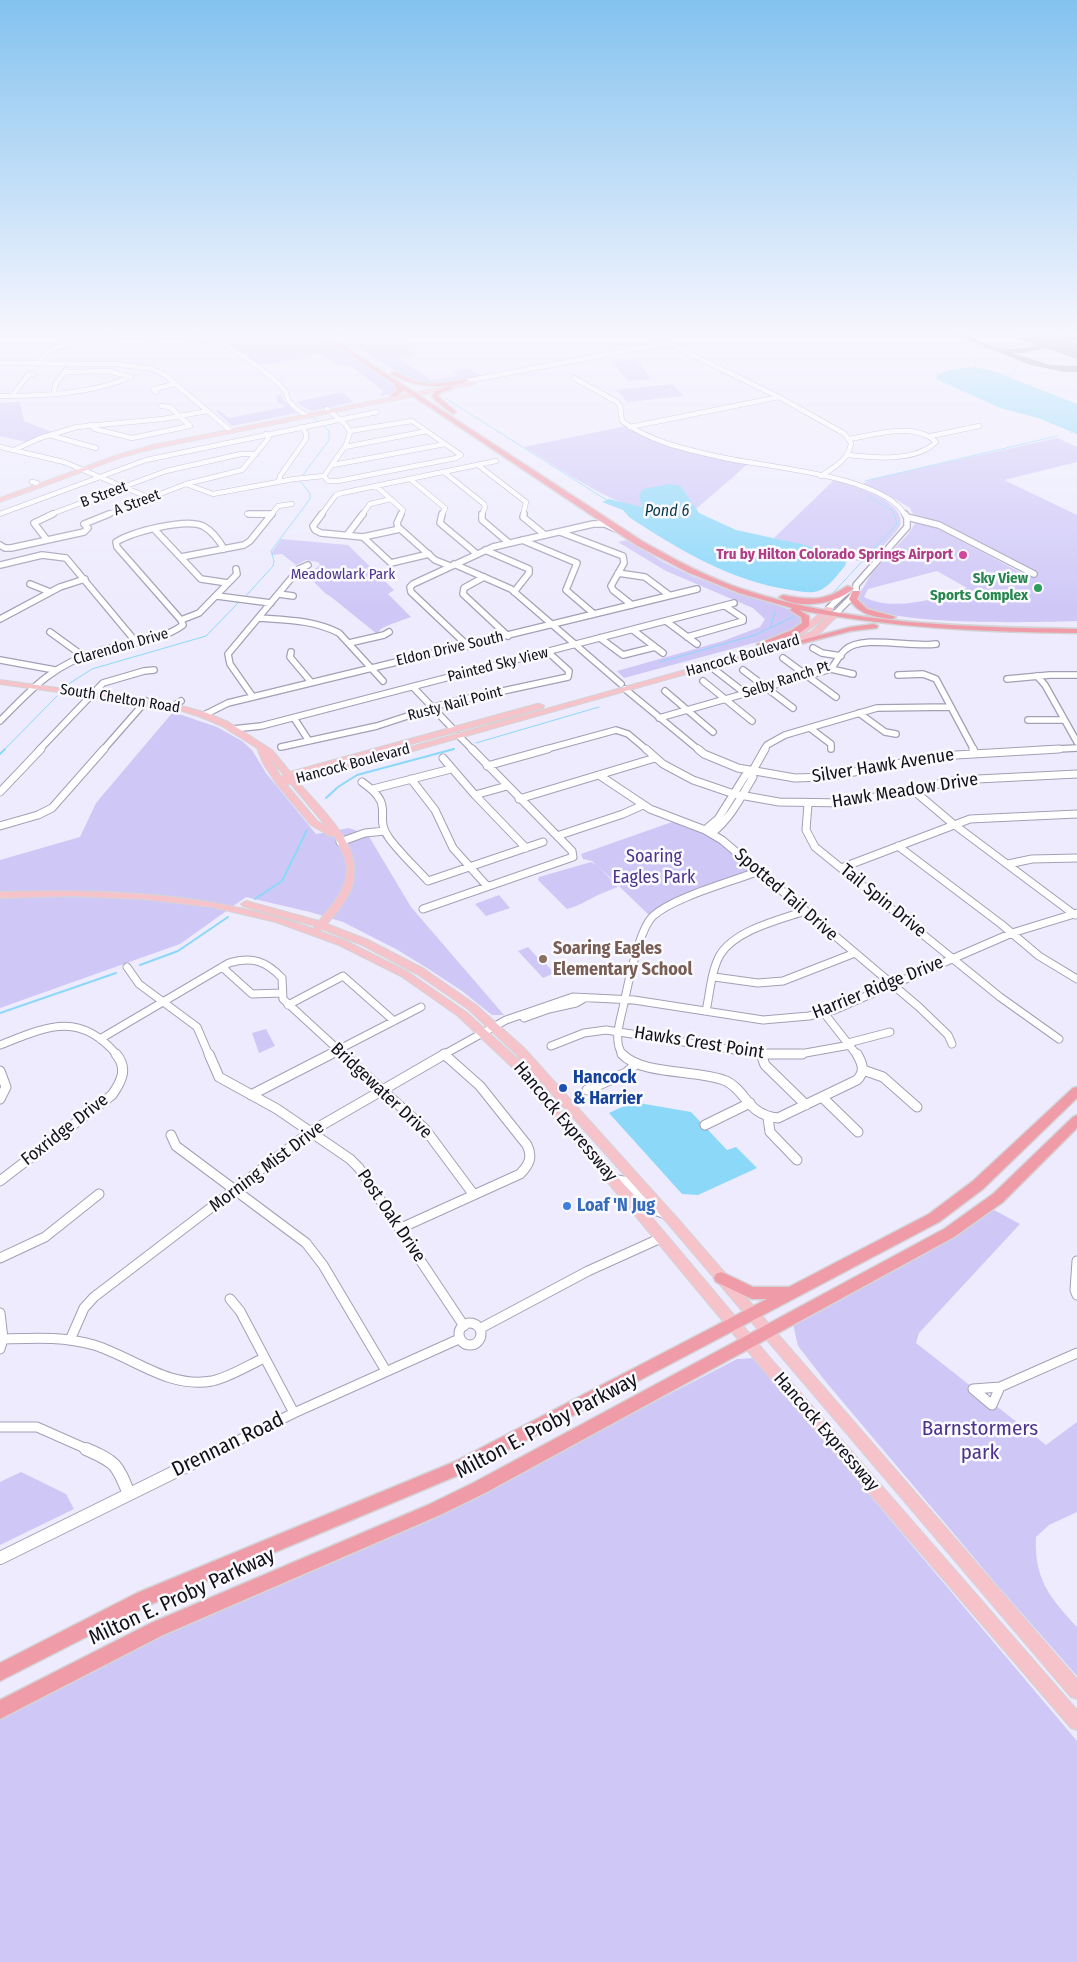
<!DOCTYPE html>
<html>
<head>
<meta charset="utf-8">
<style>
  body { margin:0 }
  canvas { display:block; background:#edebfd }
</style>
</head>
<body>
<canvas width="1077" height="1962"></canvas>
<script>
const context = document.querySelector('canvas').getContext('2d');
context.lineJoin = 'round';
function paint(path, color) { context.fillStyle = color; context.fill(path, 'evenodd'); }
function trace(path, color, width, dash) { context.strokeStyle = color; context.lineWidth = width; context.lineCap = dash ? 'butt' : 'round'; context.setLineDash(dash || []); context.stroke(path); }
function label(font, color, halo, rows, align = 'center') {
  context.font = font + ' "Fira Sans Condensed",sans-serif'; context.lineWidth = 5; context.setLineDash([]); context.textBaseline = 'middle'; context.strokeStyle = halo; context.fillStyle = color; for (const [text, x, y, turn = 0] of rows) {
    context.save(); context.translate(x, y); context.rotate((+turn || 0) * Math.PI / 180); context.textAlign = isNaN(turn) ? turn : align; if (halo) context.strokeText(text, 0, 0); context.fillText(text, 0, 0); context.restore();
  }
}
paint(new Path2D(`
  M224,334H319L399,389L397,392L382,396L380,395L383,391L351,366L338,365L321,354L269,364H258L230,344L215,338Z
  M337,334H415L400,344L417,355L399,359L431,380L457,376L458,375L453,371L469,369L481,376L428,385L410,380Z
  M637,360L651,379L628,381L613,362Z
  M672,384L684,396L627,402L616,390Z
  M342,392L354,402L311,411L296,402Z
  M277,395H281L284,401L297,413L232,426L216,411L218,410L229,418L285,407L281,403L277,402Z
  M20,402L24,421L52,432L26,442L0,436V403Z
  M626,426L662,442L749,463L696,509L681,486C669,492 656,502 644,506C623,513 545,459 524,447Z
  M1057,438L1077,447V462L1004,480L1077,515V621C1049,622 862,628 857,598L872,573L908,534L916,522L933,526L1025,575L1035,573L935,521L913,514L910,508L897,500L863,484L872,479ZM937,571L967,588C939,599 892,612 864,597L868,589Z
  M834,480C850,484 908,502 900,525C897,534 873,555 866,563L774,538Z
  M281,539L348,545L394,590L388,594L411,617C406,619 384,626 381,629C379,630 379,633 377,634L330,596L326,594L302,570L315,569L320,565L318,562L306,560L296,565L282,554L272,555V552Z
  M628,540L663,562L694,577L791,610L802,616L803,624L787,634L624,678L617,671L723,641L760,627L765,619L753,608L666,571L618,542Z
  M173,712L217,727L242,741L252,750L266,773L316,834L349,828L368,835L411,907L504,1015H492L462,991L427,968L396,949L343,922L310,912L246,897L180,944L0,1008V860L80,837L96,803Z
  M675,821C702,832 732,845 750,870L665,903L649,915L597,865L618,887C611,890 604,892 598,895C587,900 580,906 567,909L538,880L539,877L591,862L596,865L592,861L583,859L581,854Z
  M499,895L510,908L486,916L475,904Z
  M528,947L537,957L539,956L554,973L543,978L518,951Z
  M266,1029L275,1046L259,1053L252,1033Z
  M994,1210L1020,1224L919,1333L916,1343L1046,1445L1077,1422V1512L1049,1525L1036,1537C1034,1579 1050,1598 1077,1627V1676L997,1585L826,1382L798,1346L793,1324L967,1228Z
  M754,1358L1077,1741V1962H0V1719L141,1644L429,1519L737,1359Z
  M21,1472L66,1494L74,1509L0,1545V1482Z`), '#cfc8f7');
paint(new Path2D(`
  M975,367L996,372L1077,404V434L1038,418L1000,408L936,379L937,375C950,369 961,368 975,367Z
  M669,484L681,486L699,513L736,530L805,545L847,560L845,566C838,574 828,588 818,591C810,594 799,591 791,590C731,581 679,550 629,517L623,510L602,502L609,499L642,507L639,495L643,489Z
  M633,1102L691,1112L727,1150L736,1147L757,1168L698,1195L682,1194L609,1113Z`), '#8bd8f9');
trace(new Path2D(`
  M345,334L417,380
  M965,344L976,360L975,367
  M1009,377L1015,370L1011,366L1017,364
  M445,398L608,501
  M312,416L318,422
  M1070,433L1074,431
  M303,475L329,440V431L322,424
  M865,481L1057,436
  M831,595L897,524L893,511L869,497
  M245,597L273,566L274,561L271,551L310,499V494L300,480
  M771,626L775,612
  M660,662L755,635L793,617
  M67,685L92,669L206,636L239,602
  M476,743L599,707
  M4,750L57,696
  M449,750L454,749`), '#8bd8f9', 1);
trace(new Path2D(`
  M0,754L5,749
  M326,798L338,787L357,775L454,749
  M255,899L282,881L307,830
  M140,965L178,951L228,917
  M0,1013L116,973`), '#8bd8f9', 2);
paint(new Path2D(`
  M954,334C973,332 984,347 1001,349C1025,351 1053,340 1077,334V340L1024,353H1012L1050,365L1077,366V372H1064L1031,365Z`), '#908e9c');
paint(new Path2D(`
  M1016,334H1046L1077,344V359L1019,339Z`), '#908e9c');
const minorFar4 = new Path2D(`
  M649,334L779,397L845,434L851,443C849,460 834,467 821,476
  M0,363L116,364L152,369L165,375L231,431
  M38,364C41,358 45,353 51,350C83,334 192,330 224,345C237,351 278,380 285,391C287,394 287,398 289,401C294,408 301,412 307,416
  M574,378L617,402L620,406L622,421C652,443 689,450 725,458C767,467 884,476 905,515
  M466,381L668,343
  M54,392L55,385L66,370
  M156,392L153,389L175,384
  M0,396C44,396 90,394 131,377L109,371L64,372
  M12,396L28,375L33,374
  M90,425L95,429L132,438L190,426L170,407L161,406
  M630,427L779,397
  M49,435L96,448
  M931,436L979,426
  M0,447L64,462L150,498
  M345,447L427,431
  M14,450L40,438L77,427L163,419L207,411
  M848,455C874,458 916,462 936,442C915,421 875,435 849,439
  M333,465L445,444
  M478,465L526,502L523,515
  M444,472L484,504L485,507L482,515
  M324,476L328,481H338L456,458L461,455L412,421L350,431
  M324,476L346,445L350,432L345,424L327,409
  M410,479L445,508L442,515
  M279,481L280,476L306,439V433L301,427
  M32,482L37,483
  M186,484L213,494L294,479L324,476
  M376,486L403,510L401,515
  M0,514L146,460L377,412
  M247,514L271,515L278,506L292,504
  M49,515L166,471L241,454H256
  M106,515L186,484L242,470L267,440L269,436L266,434
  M321,515L336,495L342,493L496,461
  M362,515L370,504L391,499`);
const minorFar3 = new Path2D(`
  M249,514H272
  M322,514L313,526L315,530L321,533L363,537L391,563L429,554
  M401,514L397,523L398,527L435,560L450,566
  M442,514L440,523L477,554
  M482,514V520L509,543
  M524,514L523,517L545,535
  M907,517L939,525L1034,574
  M155,530L201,579L228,583
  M560,532L623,556L624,563L611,586L613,590L632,605
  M347,535L363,514
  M363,537L400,529
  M47,540L34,523L53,514
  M522,540L577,563L566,590L594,614
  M0,545L5,548H11L84,532L88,528L84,524L109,514
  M485,550L529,569V573L514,592
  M181,557L244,545L250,541L271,515
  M454,564L511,589L621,684
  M0,565L42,555L66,558L136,642
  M618,573L645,577L669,595
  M484,577L464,588L463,594L508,636
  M30,584L50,592
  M279,594L293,596
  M217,596L271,603
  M829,608L848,590
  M834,615L856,593V585L907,527V518L905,514
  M259,618C287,620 314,620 339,633L383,681
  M0,619L60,587L85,579
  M181,620L199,613L237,574L236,569
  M666,621L697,644
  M633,630L663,653
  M50,632L83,656
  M687,637L743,621V618L725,606
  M600,638L623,655L655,647
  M349,643L384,635L389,632
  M468,646L411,592L410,587L413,584L493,547L593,524H605L614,528
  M813,648L822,653L841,656
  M291,652L290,657L311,682
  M783,658L836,697
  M0,660L55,670
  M710,666L746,694
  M831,669L853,674
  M743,670L793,708
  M898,675L923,674L936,679L974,750
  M1037,676L1045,685L1077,742
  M1007,679L1050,675H1077
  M703,681L752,721
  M413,687L453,729
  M625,689L699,750
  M665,691L713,732
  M253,697L230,664L228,654L299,569L308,565
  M174,706L181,701
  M859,713L885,732L896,734
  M204,715L228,703L697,589
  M294,718L309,741
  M659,718L831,669C836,663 839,655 845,650C863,634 911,648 936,644
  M1028,720H1063
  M0,721C32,688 54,664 99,651C126,643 160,642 183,625L181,620L117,547L116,542C132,532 185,518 203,526C212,531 219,540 224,549
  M810,728L831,744V749
  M233,729L261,726L734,603
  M459,736L473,750
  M281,747L377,726L447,703L568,677L569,671L548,652
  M39,750L103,683L144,671L154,670
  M103,750L146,701
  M543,750L616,730L628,734L647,750
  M764,750L767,745L785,735L877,708L951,707
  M1038,750L1077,748`);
const minorFar2 = new Path2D(`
  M646,749L663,764L693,780L734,794L779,802L846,803L958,780L1077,774
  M698,749L704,754L738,768L795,778L827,777L939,756L1059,749
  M973,749L975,753
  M443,758L475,795L526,848
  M487,766L548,749
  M599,775L650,809L705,830L722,840L919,1007L948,1035L952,1044
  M411,779L435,810L453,848L487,886
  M362,782C398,807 372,815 389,838C400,853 415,867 428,881L543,842
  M373,789L451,769
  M913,790L952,823L1075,915
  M0,792L41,749
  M475,795L507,786
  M519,799L655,758
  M808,804L806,830L815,847L1000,997L1059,1039
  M0,826L38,815L52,808L104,749
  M705,830L718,819L745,776L752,772
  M712,833C731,818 741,797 753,777L752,772L765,749
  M557,836L623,814L643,805
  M340,842L365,833L385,831
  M898,846L1001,924L1039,956L1077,979
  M1008,864L1032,859L1077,858
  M841,868L970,819L1077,814
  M423,909L573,857L572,851L472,749
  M127,967L139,984L197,1027L209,1055
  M222,967L252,994L281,993
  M714,977L758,983L783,981L855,953
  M288,1005L343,976L394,1021
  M706,1011C710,993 711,971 720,955C735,930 779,920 805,911
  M824,1013L857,1055
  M524,1018L549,1009L576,1003L583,999
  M100,1039L229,963C252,956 266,961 282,978L283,999L344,1055
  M848,1043L890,1032
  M0,1045C46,1027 79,1010 117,1055
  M551,1046L584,1033L606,1030L761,1054H800L850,1045
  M328,1055L421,1007
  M443,1055L506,1020L573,997L634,1000L763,1020L809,1016L834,1010L1012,933L1077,913
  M623,1055C612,1041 621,1019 624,1003C628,984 639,929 653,916C674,897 731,882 759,871`);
const minorFar1 = new Path2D(`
  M209,1054L219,1077L277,1109L350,1159L359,1168L464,1326
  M343,1054L425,1129L474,1195
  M622,1054C643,1076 698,1069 726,1081C746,1090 747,1115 778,1118L857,1080C866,1071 862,1063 857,1054
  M759,1054H802
  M761,1054L765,1065L806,1105
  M863,1070L883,1077L917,1107
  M0,1071L6,1087L0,1099
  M587,1090L626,1073L636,1064
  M251,1095L331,1054
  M822,1097L858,1132
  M768,1118L770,1132L797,1160
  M705,1125L750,1103
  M171,1135L176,1146L306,1243L323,1265L386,1371
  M613,1179L628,1182L654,1210L666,1214
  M0,1181L112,1095C122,1081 128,1068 116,1054
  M401,1228L520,1174C529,1165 533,1157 527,1145L480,1086L444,1054
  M0,1258L45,1237L99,1194
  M1077,1261L1075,1290L1077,1295
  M230,1299L240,1311L294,1413
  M0,1313L3,1339L0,1349
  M459 1334a11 11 0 1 1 22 0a11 11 0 1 1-22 0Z
  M481,1328L588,1271L661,1238
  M3,1339C33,1338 64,1336 94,1345C133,1357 168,1389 212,1381C230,1377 247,1366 264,1358
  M70,1340L84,1308L94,1297L310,1132L445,1054
  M1000,1387L992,1405L973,1389Z
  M1000,1387L1077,1353
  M0,1427H37L89,1450
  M219,1450L294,1413L459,1339`);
const minor = new Path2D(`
  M86,1449C116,1462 117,1464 129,1494
  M0,1558L221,1449`);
const major = new Path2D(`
  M473,381L476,383L475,384L156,448L122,457L0,502V498L118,455L153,445Z
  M827,607L833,608C824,618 802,639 787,639V635L811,621Z
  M831,613L838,615L817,636L784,648H781L777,646L811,632Z
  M764,648H770L771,650L299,783C323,811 367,849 351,889C346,902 336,913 327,924L368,940L424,969L476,1005L524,1048L678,1219L1077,1679V1699L1071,1697L670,1226L516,1054L468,1009L417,974L362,945L322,929L319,931L346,941L408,972L466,1012L520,1061L771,1359L1077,1710V1730L1071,1728L761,1367L512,1067L458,1016L401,976L339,945L276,922L212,907L143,899L72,896L0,898V892C110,889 209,892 314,929L315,926L243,906L241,904L246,901L319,921C333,905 351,885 346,862C344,853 338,844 335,836H330L311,825L276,783L263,763L257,748L222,726L201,717L173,708L0,684V680L174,704L207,713L228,722L272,750L290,772L537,704H540L544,706L543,708L301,774L294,777L296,779ZM269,757L284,775L281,777ZM286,784H291L327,827L317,821Z`);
const highway = new Path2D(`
  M320,334H325L642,541C675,560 709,578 745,590C852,625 966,627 1077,629V633C982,632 893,628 799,610L809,616V626L798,634L763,648H757V644L792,630L802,623L801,617L790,610L792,608L739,593L687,572L636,545L404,390L395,397H391V395L397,390L393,383Z
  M391,372C401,372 411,381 421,383C436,385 452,382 466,379L469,381C464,383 459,384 454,385C430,388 412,385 391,374Z
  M450,386L452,387V389L440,393L438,396L455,411L456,412L453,414L436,401L432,396L436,391Z
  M847,586L854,588C838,604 798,610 779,597L783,595C809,600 824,602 847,586Z
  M853,591H859L860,593L857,599L867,609L896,617L892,619C875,617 859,615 849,599Z
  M874,624L878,626L877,628L851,631L757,655L753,653L851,627Z
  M1077,1087V1098L983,1189L939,1222L466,1472L149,1605L0,1681V1663L137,1593L454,1462L767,1299H752L716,1282L714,1278L716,1274L721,1272L726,1274L753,1287H789L929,1214L973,1181L1073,1088Z
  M1077,1115V1128L1003,1202L954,1237L485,1493L440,1515L163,1635L0,1719V1700L151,1623L428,1505L473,1483L944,1229L993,1194L1073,1117Z`);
trace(minorFar4, '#a3a0b5', 5.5);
trace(minorFar3, '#a3a0b5', 8);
trace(minorFar2, '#a3a0b5', 9);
trace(minorFar1, '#a3a0b5', 11);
trace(minor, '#a3a0b5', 14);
trace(major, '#d4d4d6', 2);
trace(highway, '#d4d4d6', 3);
trace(minorFar4, '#fff', 4.5);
trace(minorFar3, '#fff', 5.5);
trace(minorFar2, '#fff', 7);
trace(minorFar1, '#fff', 9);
trace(minor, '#fff', 12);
paint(major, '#f6c3cb');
paint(highway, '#f09ba8');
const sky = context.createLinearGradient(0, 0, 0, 608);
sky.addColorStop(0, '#83c2ef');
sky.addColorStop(0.55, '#f7f6fe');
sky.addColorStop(1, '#f7f6fe00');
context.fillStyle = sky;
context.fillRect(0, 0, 1077, 608);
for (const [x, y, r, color] of [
  [963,555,5,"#d1479c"],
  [1038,588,5,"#2e9e5b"],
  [543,959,5,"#8d6e63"],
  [563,1088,5,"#1a4fb4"],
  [567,1206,5,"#3f7fe0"]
]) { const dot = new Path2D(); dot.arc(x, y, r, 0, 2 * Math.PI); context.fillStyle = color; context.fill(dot); trace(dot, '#fafafe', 2); }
label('15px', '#121119', '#fafafe', [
  ["B Street",104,495,-21],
  ["A Street",137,503,-21],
  ["Clarendon Drive",121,647,-16],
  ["Eldon Drive South",450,649,-13],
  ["Hancock Boulevard",743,656,-16],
  ["Painted Sky View",498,665,-14],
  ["Selby Ranch Pt",786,680,-18],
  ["South Chelton Road",120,699,9],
  ["Rusty Nail Point",455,704,-15],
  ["Hancock Boulevard",353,764,-15]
]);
label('bold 15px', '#b23c85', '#fafafe', [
  ["Tru by Hilton Colorado Springs Airport",953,555]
], 'right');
label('15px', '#4c338c', '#fafafe', [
  ["Meadowlark Park",343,575]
]);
label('bold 15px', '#27864d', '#fafafe', [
  ["Sky View",1028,579],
  ["Sports Complex",1028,596]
], 'right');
label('italic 16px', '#09394a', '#fafafe', [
  ["Pond 6",667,512]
]);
label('18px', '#121119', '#fafafe', [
  ["Silver Hawk Avenue",883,766,-9],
  ["Hawk Meadow Drive",905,791,-9],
  ["Spotted Tail Drive",786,895,41],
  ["Tail Spin Drive",883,901,39],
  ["Harrier Ridge Drive",878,988,-22],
  ["Hawks Crest Point",699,1043,9],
  ["Bridgewater Drive",381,1091,43],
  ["Hancock Expressway",565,1122,50],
  ["Foxridge Drive",65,1130,-38],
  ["Morning Mist Drive",267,1167,-37],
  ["Post Oak Drive",391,1216,56],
  ["Hancock Expressway",826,1432,49]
]);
label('18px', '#4c338c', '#fafafe', [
  ["Soaring",654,857],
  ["Eagles Park",654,878]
]);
label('bold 18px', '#785e54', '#fafafe', [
  ["Soaring Eagles",553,949],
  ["Elementary School",553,970]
], 'left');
label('bold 18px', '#164399', '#fafafe', [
  ["Hancock",573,1078],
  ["& Harrier",573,1099]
], 'left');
label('bold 18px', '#366cbe', '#fafafe', [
  ["Loaf 'N Jug",577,1206]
], 'left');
label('21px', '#121119', '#fafafe', [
  ["Milton E. Proby Parkway",547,1426,-28],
  ["Drennan Road",228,1445,-26],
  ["Milton E. Proby Parkway",182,1597,-25]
]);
label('21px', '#4c338c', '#fafafe', [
  ["Barnstormers",980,1429],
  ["park",980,1453]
]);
</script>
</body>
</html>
